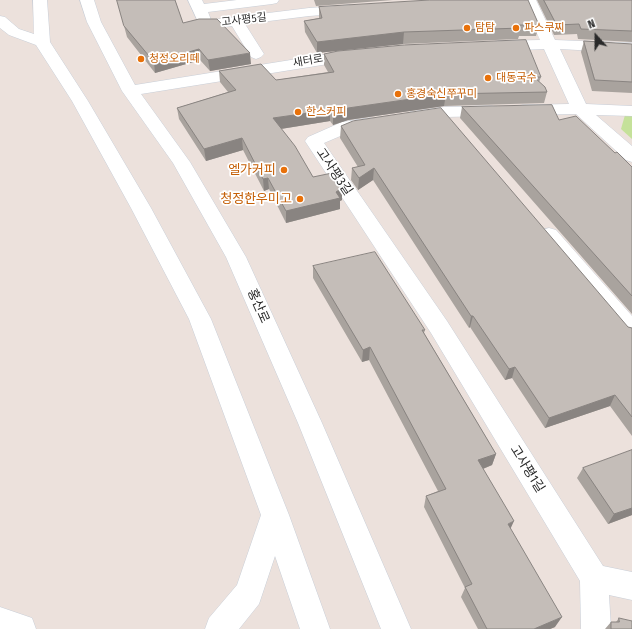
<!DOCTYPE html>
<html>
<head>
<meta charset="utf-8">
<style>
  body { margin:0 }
  #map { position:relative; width:632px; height:629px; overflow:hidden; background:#ece1dc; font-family:"Fira Sans Condensed",sans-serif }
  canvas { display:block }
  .north { position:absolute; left:576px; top:16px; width:40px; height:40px; -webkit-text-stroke:3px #fff; paint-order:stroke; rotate:339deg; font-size:11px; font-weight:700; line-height:16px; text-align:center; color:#2a2a2a }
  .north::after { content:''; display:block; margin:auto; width:14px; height:18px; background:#2a2a2a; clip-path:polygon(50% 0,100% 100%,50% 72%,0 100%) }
</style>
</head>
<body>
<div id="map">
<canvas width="632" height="629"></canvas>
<div class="north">N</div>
</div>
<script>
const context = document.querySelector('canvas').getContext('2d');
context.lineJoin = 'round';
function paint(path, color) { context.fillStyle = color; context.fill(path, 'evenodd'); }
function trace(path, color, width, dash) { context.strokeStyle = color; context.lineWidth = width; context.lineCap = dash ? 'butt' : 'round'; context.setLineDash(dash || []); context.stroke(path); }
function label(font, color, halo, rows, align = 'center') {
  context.font = font + ' "Fira Sans Condensed","Noto Sans KR",sans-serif'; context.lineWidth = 3.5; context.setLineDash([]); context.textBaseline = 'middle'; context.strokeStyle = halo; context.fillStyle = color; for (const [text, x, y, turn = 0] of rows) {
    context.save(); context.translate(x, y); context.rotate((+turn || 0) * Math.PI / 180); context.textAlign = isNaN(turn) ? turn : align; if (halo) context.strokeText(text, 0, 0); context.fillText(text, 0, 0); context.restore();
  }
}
paint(new Path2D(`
  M625,115H632V139L621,129Z`), '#c5e19a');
const minor = new Path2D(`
  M33,0H47L50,42L88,101L151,208L211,319L289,515L330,629H300L275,556L259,604L239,629H205L209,618L237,585L261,515L189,319L131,208L72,101L36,45L9,35L0,28V16L5,17L19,29L34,34Z
  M80,0H94L101,22L135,85L353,50L358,52L361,55L358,58L353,60L141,94L190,162L246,257L322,423L411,629H381L298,423L226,257L173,163L122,91L87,22Z
  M188,0H202L204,4L237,0H279L277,3L272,4L208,12L211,20L309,8L349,5L354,6L356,9L354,12L349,13L309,16L245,24L264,54L261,57L256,59L251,57L232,26L206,29L201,28Z
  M522,0H536L555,40L632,43V53L560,49L586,104L632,106V116L596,115L632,146V162L626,160L576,114L523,115L517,114L515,110L517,106L523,105L569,104L544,49L498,51L493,49L490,46L493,43L498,41L540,40Z
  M491,106L497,107L499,111L497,115L491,116L444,117L416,121L410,120L407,116L410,112L444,107Z
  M370,118L376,119L379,123L376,127L352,131L324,143L447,321L603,566L632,572V600L609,595L611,629H581L580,581L431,333L305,141L308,137L342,122Z
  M549,228L556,230L632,316V340L624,337L542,240L539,235L542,230Z
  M0,607L32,618L36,629H0Z`);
trace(minor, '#c8ced7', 1);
paint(minor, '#fff');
paint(new Path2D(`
  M117,0H175L183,23L251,64L210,71L200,60L155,73L127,37Z
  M314,0H393L316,6Z
  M537,0H632V42L578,39L577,34L554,35Z
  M319,7L539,25L536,36H519L518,39L403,44L317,53L305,32L304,21L319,18Z
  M584,41L632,44V93L592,91L581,52Z
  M324,54L541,77L539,82L547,92L544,103L444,106L348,120L333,125L330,121L281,129L313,177L342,188V200L340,201V209L286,223L269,189L264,191L243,150L206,161L179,119L177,108L228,92L220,82L219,71L276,80L328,72L324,65Z
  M462,107L559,120L615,153L632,167V314L460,118Z
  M341,126L628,327L632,328V436L610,406L545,428L512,378L505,380L470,327L469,328L373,180L358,190L351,180L352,168L358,167L340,138Z
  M313,266L425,330L424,333L496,454L492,465L483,469L555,627L550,629H478L461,597L465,588L424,507L426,496L438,491L369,360L362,362L313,278Z
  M632,450V515L608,524L577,478L583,468Z
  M619,618L632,629H605L611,622H616Z`), '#a9a39e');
paint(new Path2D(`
  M404,32L403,44L317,53V42Z
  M199,49L200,60L155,73L154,62Z
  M250,53L251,64L210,71L208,60Z
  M446,94L444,106L348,120L333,125V114L348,108Z
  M330,110V121L274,130L273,118Z
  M242,138L243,150L206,161L204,149Z
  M374,168L373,180L358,190L359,178Z
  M268,178L269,189L264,191L263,179Z
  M342,188V200L340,201V209L286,223V211L336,192Z
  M471,316H473L470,327L469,328Z
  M370,347L369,360L362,362L363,350Z
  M515,367L512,378L505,380L509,369Z
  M615,395L610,406L545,428L549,418Z
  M496,454L492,465L475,472L478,460Z
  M632,508V515L608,524L614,514Z
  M514,521L509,532L508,524Z
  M562,617L555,627L550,629H534Z`), '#898481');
const building = new Path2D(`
  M117,0H175L183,23L199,19H217L250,53L208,60L199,49L154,62L124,26Z
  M430,0H528L539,25H519L521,28L404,32L317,42L304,21L322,18L319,7Z
  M544,0H632V31L581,29L579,24L557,25Z
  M526,40L541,77H534L545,87L547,92L446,94L348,108L333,114L330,110L273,118L295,146L313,177L332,173L342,188L336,192L340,198L286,211L268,178L263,179L242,138L204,149L177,108L236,90L219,71L261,64L276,80L334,72L324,54L338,51L404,45Z
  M584,41L632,44V82L595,80Z
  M552,105L559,120L576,116L615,153L617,152L632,167V296L462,107Z
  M441,108L628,327L632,328V417L615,395L549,418L515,367L509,369L473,316H471L374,168L359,178L352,168L365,165L341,126L353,121Z
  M375,252L425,330H422L496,454L478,460L514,521L508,524L562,617L534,629H487L465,587L472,584L426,496L446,489L370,347L363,350L313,266Z
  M632,450V508L614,514L583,468Z
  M619,618L632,621V629H611V622H619Z`);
paint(building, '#c4bdb8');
trace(building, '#898481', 1);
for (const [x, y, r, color] of [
  [467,28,4,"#e8710a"],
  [516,28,4,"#e8710a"],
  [141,59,4,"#e8710a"],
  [488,78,4,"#e8710a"],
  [398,94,4,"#e8710a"],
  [298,112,4,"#e8710a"],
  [284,170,4,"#e8710a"],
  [300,199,4,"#e8710a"]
]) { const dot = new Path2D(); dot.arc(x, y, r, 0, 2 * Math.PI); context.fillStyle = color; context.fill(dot); trace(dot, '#fff', 1.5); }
label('11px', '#2a2a2a', '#fff', [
  ["고사평5길",244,20,-7],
  ["새터로",308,61,-10]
]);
label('11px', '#c56008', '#fff', [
  ["탐탐",475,28],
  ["파스쿠찌",524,28],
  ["청정오리떼",149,59],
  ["대동국수",496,78],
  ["홍경숙신쭈꾸미",406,94],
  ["한스커피",306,112]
], 'left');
label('13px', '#c56008', '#fff', [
  ["엘가커피",276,170],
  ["청정한우미고",292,199]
], 'right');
label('13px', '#2a2a2a', '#fff', [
  ["고사평3길",334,172,56],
  ["홍산로",258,306,66],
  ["고사평1길",527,469,58]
]);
</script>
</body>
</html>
